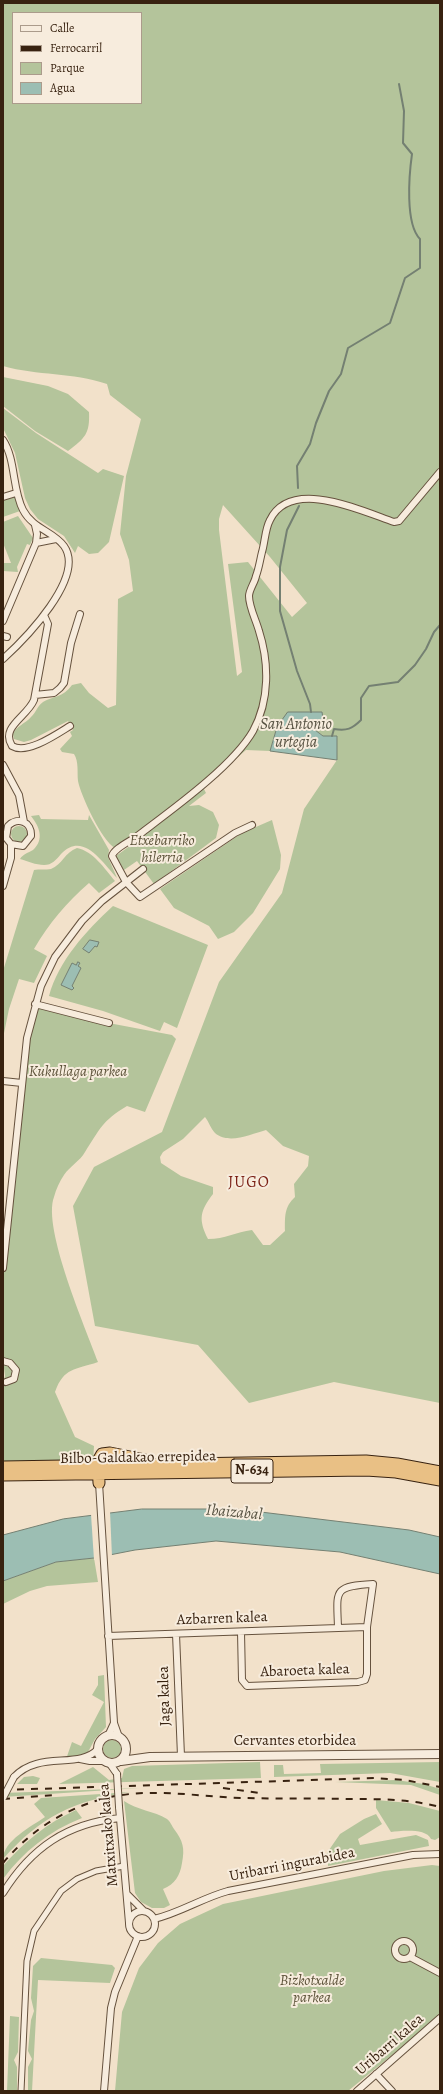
<!DOCTYPE html>
<html>
<head>
<meta charset="utf-8">
<style>
  body { margin:0 }
  #map { position:relative; width:443px; height:2094px; overflow:hidden; background:#f2e1ca; font-family:Alegreya,serif }
  canvas { display:block }
  .frame { position:absolute; inset:0; border:4px solid #382210; pointer-events:none }
  .legend { position:absolute; left:12px; top:12px; width:130px; height:92px; box-sizing:border-box; background:#f7ecdd; border:1px solid #ab9b8b; margin:0; padding:5px 7px; list-style:none; font-size:12px; color:#382210 }
  .legend li { display:flex; align-items:center; gap:8px; height:20px }
  .legend b { width:20px; border:1px solid #ab9b8b }
</style>
</head>
<body>
<div id="map">
<canvas width="443" height="2094"></canvas>
<div class="frame"></div>
<ul class="legend">
<li><b style="height:5px;background:#f7ecdd"></b>Calle</li>
<li><b style="height:5px;background:#382210"></b>Ferrocarril</li>
<li><b style="height:11px;background:#b4c49b"></b>Parque</li>
<li><b style="height:11px;background:#9cbeb3"></b>Agua</li>
</ul>
</div>
<script>
const context = document.querySelector('canvas').getContext('2d');
context.lineJoin = 'round';
function paint(path, color) { context.fillStyle = color; context.fill(path, 'evenodd'); }
function trace(path, color, width, dash) { context.strokeStyle = color; context.lineWidth = width; context.lineCap = dash ? 'butt' : 'round'; context.setLineDash(dash || []); context.stroke(path); }
function label(font, color, halo, rows, align = 'center') {
  context.font = font + ' Alegreya,serif'; context.lineWidth = 4; context.setLineDash([]); context.textBaseline = 'middle'; context.strokeStyle = halo; context.fillStyle = color; for (const [text, x, y, turn = 0] of rows) {
    context.save(); context.translate(x, y); context.rotate((+turn || 0) * Math.PI / 180); context.textAlign = isNaN(turn) ? turn : align; if (halo) context.strokeText(text, 0, 0); context.fillText(text, 0, 0); context.restore();
  }
}
paint(new Path2D(`
  M3,3H440V1403L334,1382L249,1403L198,1345L95,1326L73,1206L94,1167L162,1132L219,982L282,893L304,809L337,760V737L323,736L315,730L323,719L277,727L270,751L246,750L203,787L206,793L189,806L199,805L213,812L219,825L216,838L154,884L137,861L124,870L116,856L146,834L139,831L115,848C102,841 81,796 78,781C77,772 79,762 74,754L62,752L60,749L72,736L70,732L73,730L68,721L31,740L24,742L14,739L13,734C16,726 25,724 31,717C36,713 37,706 43,702C56,695 62,698 72,685L81,683L89,693L108,708L116,705L118,599L133,591L129,560L120,534L126,476L141,419L110,395L107,384C72,372 38,376 3,366ZM13,13H141V103H13ZM223,505L270,557L307,603L292,617L248,562L228,564L242,672L237,676L219,530V519ZM205,1117C209,1122 211,1129 215,1133C229,1145 251,1134 266,1130L283,1146L309,1156L308,1166L294,1184L295,1197C284,1207 285,1217 285,1231L270,1245H263L252,1230C236,1232 225,1239 208,1239C198,1219 200,1211 213,1194V1187L181,1176L161,1163L160,1157L163,1152L183,1139Z
  M3,377L48,386L68,394L89,412C90,434 85,438 68,451L35,431L3,406Z
  M3,408L36,433L98,473L103,469L124,476L109,542L98,553L89,554L78,546L75,553L64,536L38,519L30,509L25,498L15,453L3,428Z
  M15,496L20,511L3,517V499Z
  M18,516L33,538L30,545L27,544L17,567L18,572L3,571V563H11L3,543V522Z
  M39,815L41,819L88,820L89,815L109,850L108,857L117,878C102,862 83,831 61,854C56,860 52,865 44,865C36,865 27,861 20,859C23,854 28,853 33,850C45,839 39,826 31,816Z
  M272,820L281,855L280,869L253,913L234,932L218,939L209,926L174,908L160,889L242,833Z
  M11 834a8 8 0 1 1 16 0a8 8 0 1 1-16 0Z
  M77,848C93,851 105,869 115,881L99,893L89,883C67,902 49,923 34,949L47,956L34,983L19,979L9,1009L3,1038V971L34,870C39,869 46,870 51,869C62,865 65,852 77,848Z
  M113,906L208,945L177,1028L164,1022L160,1031L103,1011L49,996C59,960 86,931 113,906Z
  M35,1004L98,1021L172,1035L176,1039L145,1112L127,1106C102,1121 100,1129 85,1152C80,1161 70,1166 64,1175C60,1181 56,1189 54,1197C42,1228 86,1329 98,1362C75,1370 64,1367 55,1392L75,1437L94,1446L93,1462H3V1383L5,1376L3,1361V1268L22,1087Z
  M94,1558L98,1582L47,1586L30,1591L3,1604V1581L56,1562Z
  M104,1675L106,1727L95,1739L88,1752L65,1762L72,1742L81,1746L104,1702L92,1695L98,1685V1676Z
  M103 1749a9 9 0 1 1 18 0a9 9 0 1 1-18 0Z
  M260,1762L261,1778L59,1784L93,1767L109,1780L122,1778L124,1769L132,1766Z
  M440,1762V1782L390,1773L274,1777V1765H283L284,1774L321,1773L320,1764Z
  M33,1776L40,1778L37,1784H17L24,1777Z
  M396,1780L424,1784L440,1789V1795L411,1785L335,1782Z
  M140,1788L3,1797V1793Z
  M130,1792C74,1801 41,1816 3,1859C3,1841 32,1826 45,1817L34,1804L41,1798Z
  M376,1800L409,1803L440,1811V1837L435,1840L431,1839C426,1828 401,1831 391,1832L376,1808Z
  M124,1801C137,1810 154,1811 167,1819C170,1821 172,1826 174,1829C183,1841 185,1848 182,1863C180,1876 175,1884 163,1889L170,1905L164,1908H152L141,1902L135,1893Z
  M76,1810L82,1818C49,1831 24,1851 3,1879V1866C24,1842 47,1823 76,1810Z
  M376,1814L382,1824L358,1839L360,1845L416,1835L428,1840L429,1846L328,1866V1862L320,1863L340,1834L364,1819Z
  M432,1865L440,1866V2016L348,2091H115L122,2012L139,1968L158,1943L180,1924L223,1904L384,1871Z
  M41,1958L112,1965L115,1968L110,1983L38,1980L32,2091H28V2067L32,2059L28,2051L31,2020L34,2011L31,1998L33,1966Z
  M10,2016L19,2017L18,2052L14,2060L17,2067V2091H7Z`), '#b4c49b');
const water = new Path2D(`
  M288,712H322L323,719L315,730L323,736H337V760L270,751L277,727Z
  M90,940L99,942L97,947L95,946L89,953L83,949Z
  M78,962L80,963L78,966L81,968L72,986L74,988L72,990L61,985L72,963L76,965Z
  M142,1509H236L409,1530L440,1537V1574L340,1552L216,1541L135,1550L94,1558L56,1562L3,1581V1535L63,1519Z`);
paint(water, '#9cbeb3');
trace(water, '#748072', 1);
paint(new Path2D(`
  M110,1511L112,1557L94,1560L91,1514Z`), '#f2e1ca');
trace(new Path2D(`
  M298,488L297,466L310,444L316,423L329,391L341,374L348,348L390,323L405,278L420,268V239C405,224 409,175 412,154L403,143L404,111L399,84
  M299,506L287,530L280,567V611L297,671L310,704L311,712
  M332,736L334,729C347,731 352,729 361,720V698L369,686L398,682L415,665L426,649L434,632L440,625`), '#748072', 2);
const pedestrian = new Path2D(`
  M21,2091L27,1961L34,1931L61,1891L77,1879L96,1871L124,1866`);
const minor = new Path2D(`
  M3,440C16,460 12,489 23,510C33,529 53,531 64,546C86,577 25,639 3,659
  M3,497L16,493
  M36,543L56,539
  M44,615L48,624L34,700C27,717 0,727 12,746C27,755 57,734 70,726
  M3,621L36,543L37,534L35,525
  M3,636L7,637
  M35,695L54,693L60,688L64,683L71,643L80,614
  M3,765L19,795L24,822
  M252,825L235,833L140,897L126,882L112,856C114,848 133,840 140,834C173,809 233,766 253,731C270,700 269,662 259,631C256,620 249,607 249,596C249,590 255,582 256,576C259,568 260,560 262,552C265,542 265,529 270,520C291,477 362,511 394,522L399,521L440,472
  M3,834L11,844L23,846L31,836C32,822 18,816 8,826L6,838
  M3,886L11,858V844
  M35,1004L109,1023
  M3,1081L22,1083
  M3,1268L27,1038L41,986L55,957L82,921L102,901L143,869
  M3,1361L10,1363L16,1370L14,1379L6,1382
  M99,1483L114,1723L119,1737
  M241,1632L242,1680L247,1686L358,1682L365,1680L367,1674V1627
  M176,1634L181,1756
  M108,1636C194,1633 281,1630 367,1627L373,1584C332,1586 337,1591 338,1628
  M108,1736L114,1723
  M80,1759L90,1761H104
  M110,1764L117,1774
  M14,1777C39,1750 79,1770 98,1749
  M119,1807L129,1923
  M3,1893C31,1848 67,1823 120,1818
  M127,1894L144,1911
  M129 1924a13 13 0 1 1 26 0a13 13 0 1 1-26 0Z
  M154,1919C180,1913 202,1898 228,1891L413,1855L440,1854
  M395 1950a9 9 0 1 1 18 0a9 9 0 1 1-18 0Z
  M410,1957L440,1973
  M376,2074L392,2091
  M104,2091L111,2008L115,1992L138,1936
  M357,2091L440,2018`);
const tertiary = new Path2D(`
  M98 1749a14 14 0 1 1 28 0a14 14 0 1 1-28 0Z
  M121,1761L150,1757L440,1754`);
const trunk = new Path2D(`
  M3,1467L366,1461L397,1464L440,1472
  M3,1475L366,1470L396,1472L440,1480
  M99,1483L98,1461L102,1454L110,1453L145,1460`);
trace(pedestrian, '#66523e', 7);
trace(minor, '#66523e', 8);
trace(tertiary, '#66523e', 10);
trace(trunk, '#382210', 13);
trace(pedestrian, '#f7ecdd', 5);
trace(minor, '#f7ecdd', 6);
trace(tertiary, '#f7ecdd', 8);
trace(trunk, '#e9c085', 11);
trace(new Path2D(`
  M223,1788L260,1793
  M3,1790L374,1778L405,1780L440,1787
  M3,1799L55,1795
  M3,1863C31,1830 64,1809 106,1798C152,1787 198,1797 244,1798C279,1799 315,1798 350,1799C381,1799 410,1799 440,1807`), '#382210', 2, [7, 7]);
const minorBridge = new Path2D(`
  M117,1774L119,1807
  M3,1798L14,1777`);
trace(minorBridge, '#66523e', 8, []);
trace(minorBridge, '#f7ecdd', 6);
for (const [x, y, w] of [
  [252,1471,42]
]) { const box = new Path2D(); box.roundRect(x - w / 2, y - 12, w, 24, 3); context.fillStyle = '#f7ecdd'; context.fill(box); trace(box, '#382210', 1); }
label('bold 14px', '#382210', null, [
  ["N-634",252,1471]
]);
label('italic 15px', '#5d533a', '#f7ecdd', [
  ["Etxebarriko",162,841],
  ["hilerria",162,858],
  ["Kukullaga parkea",78,1072],
  ["Bizkotxalde",312,1981],
  ["parkea",312,1998]
]);
label('15px', '#382210', '#f7ecdd', [
  ["Bilbo-Galdakao errepidea",138,1458,-1],
  ["Azbarren kalea",222,1619,-2],
  ["Abaroeta kalea",305,1671,-2],
  ["Jaga kalea",165,1696,-92],
  ["Cervantes etorbidea",295,1741],
  ["Matxitxako kalea",109,1835,-95],
  ["Uribarri ingurabidea",292,1865,-11],
  ["Uribarri kalea",390,2045,-41]
]);
label('italic 16px', '#565141', '#f7ecdd', [
  ["San Antonio",296,725],
  ["urtegia",296,743],
  ["Ibaizabal",234,1513,5]
]);
context.letterSpacing = '1px';
label('16px', '#7a1f14', '#f7ecdd', [
  ["JUGO",249,1183]
]);
context.letterSpacing = '0px';
</script>
</body>
</html>
